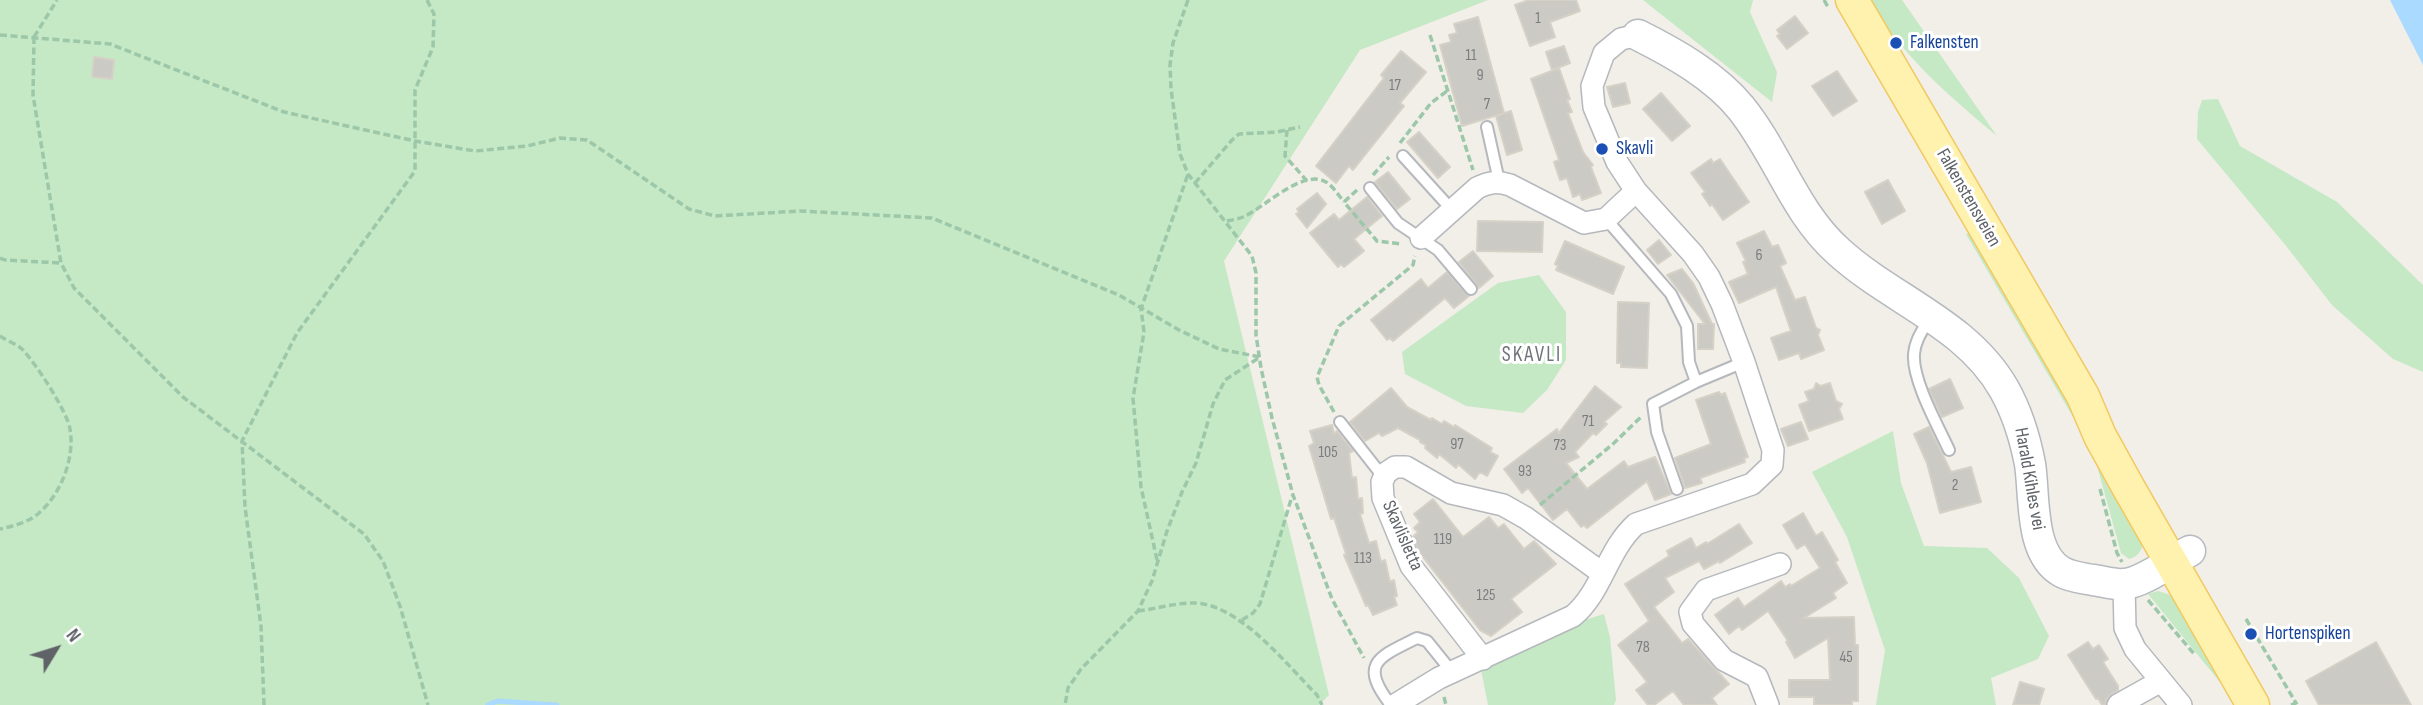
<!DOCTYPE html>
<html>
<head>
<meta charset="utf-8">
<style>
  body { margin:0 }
  #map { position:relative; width:2423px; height:705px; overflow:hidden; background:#f1efe8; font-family:"Sofia Sans Condensed",sans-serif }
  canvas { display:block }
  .north { position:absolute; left:21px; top:614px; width:70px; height:70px; -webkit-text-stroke:5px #fff; paint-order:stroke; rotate:52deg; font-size:19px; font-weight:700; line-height:28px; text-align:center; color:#5f6368 }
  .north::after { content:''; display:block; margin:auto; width:24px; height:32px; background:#5f6368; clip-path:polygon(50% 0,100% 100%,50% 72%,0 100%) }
</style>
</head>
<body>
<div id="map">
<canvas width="2423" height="705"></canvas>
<div class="north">N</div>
</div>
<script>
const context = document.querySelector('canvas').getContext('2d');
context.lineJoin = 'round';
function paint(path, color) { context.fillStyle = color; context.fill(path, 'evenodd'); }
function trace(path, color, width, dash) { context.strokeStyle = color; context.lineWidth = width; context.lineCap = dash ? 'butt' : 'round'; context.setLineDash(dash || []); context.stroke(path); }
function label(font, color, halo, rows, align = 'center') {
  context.font = font + ' "Sofia Sans Condensed",sans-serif'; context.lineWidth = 6; context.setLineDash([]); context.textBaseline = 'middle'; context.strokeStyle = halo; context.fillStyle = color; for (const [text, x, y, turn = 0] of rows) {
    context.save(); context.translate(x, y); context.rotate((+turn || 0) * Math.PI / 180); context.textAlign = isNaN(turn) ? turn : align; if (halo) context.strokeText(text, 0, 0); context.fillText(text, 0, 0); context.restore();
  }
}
paint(new Path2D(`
  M0,0H1488L1360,50L1224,261L1329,695L1319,705H0Z
  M1643,0H1753L1750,12L1777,72L1772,102Z
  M1869,0H1902L1997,136C1948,95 1902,56 1869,0Z
  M2218,99L2240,146L2337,202L2423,285V372L2393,359L2332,305L2287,247L2197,139L2198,112L2202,100Z
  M1975,231L2144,539C2142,549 2140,556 2129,559L2121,553L2096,462L2087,441L1966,234Z
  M1539,275L1566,312V360L1547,390L1523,413L1466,406L1405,374L1402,352L1498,283Z
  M1893,431L1901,483L1924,546L1987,548L2019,578L2049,636L2038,659L1991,678L1996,705H1876L1885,650L1847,537L1812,472Z
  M2158,591L2171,595L2183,603L2235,705L2224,687L2148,594Z
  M1604,614L1610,637L1616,700L1614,705H1488L1481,670L1578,622Z`), '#c5e8c5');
paint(new Path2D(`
  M2390,0H2423V65Z`), '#aadaff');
trace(new Path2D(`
  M488,705L497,701L557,705`), '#aadaff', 5);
const building = new Path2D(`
  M1529,0H1576L1580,11L1550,22L1555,37L1530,46L1515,5Z
  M1795,16L1808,33L1787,49L1777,36L1780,34L1777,30Z
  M1478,17L1504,113L1462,126L1440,45L1451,42L1449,35L1457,33L1454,24Z
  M1564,46L1570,63L1552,70L1546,52Z
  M1401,51L1426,72L1400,103L1404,106L1353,170L1349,166L1336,183L1316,166L1384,78L1381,75Z
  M94,57L114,60L112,79L92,77Z
  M1559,68L1570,99L1567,100L1572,112L1568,113L1583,152L1593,165L1591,167L1601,193L1582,200L1580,194L1573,197L1567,178L1560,180L1554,162L1559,160L1531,79Z
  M1837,71L1857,101L1833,116L1812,86Z
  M1625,83L1630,103L1613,107L1607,87Z
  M1661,93L1690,126L1672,141L1643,109Z
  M1511,111L1522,150L1507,155L1496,116Z
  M1419,132L1450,167L1438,178L1407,142Z
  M1711,159L1713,163L1720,159L1749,202L1723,220L1712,204L1710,206L1702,194L1705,192L1691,173Z
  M1388,172L1410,199L1397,209L1375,182Z
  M1888,180L1905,211L1882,224L1865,192Z
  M1317,193L1326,204L1307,228L1296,214L1299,212L1297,209Z
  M1367,197L1382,216L1354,239L1364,251L1344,267L1341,264L1338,267L1310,233L1334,214L1339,220Z
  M1478,221L1543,222L1542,252L1477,251Z
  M1764,231L1772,247L1778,245L1786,263L1780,266L1795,300L1805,297L1816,328L1820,330L1818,335L1824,350L1801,359L1799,353L1779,360L1771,338L1791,331L1776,287L1739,303L1729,282L1748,274L1743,262L1746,261L1737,243Z
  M1659,240L1671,255L1658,264L1647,250Z
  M1565,241L1624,267L1613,294L1556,270L1558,266L1555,264Z
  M1473,251L1493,276L1479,288L1459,262Z
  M1682,269L1693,283L1712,324H1714L1713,349H1698V324H1705L1667,275Z
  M1447,272L1469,296L1454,308L1445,298L1393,341L1390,338L1387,340L1371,320L1421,279L1428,288Z
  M1618,302L1649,303L1647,368L1621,367V363H1617Z
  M1950,379L1963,408L1942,417L1929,389Z
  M1816,383L1821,386L1830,383L1836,401L1842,404L1839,409L1843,419L1809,431L1799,405L1809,401L1805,392L1814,389Z
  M1595,386L1621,407L1604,422L1607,424L1596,435L1593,433L1575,452L1579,457L1566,463L1587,489L1624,461L1628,467L1655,457L1671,494L1655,500L1647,481L1587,528L1584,525L1581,527L1567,509L1553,520L1528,488L1522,493L1504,469L1557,429L1559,433Z
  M1391,388L1407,407L1431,420L1432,418L1442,424L1444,421L1454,427L1455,425L1492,448L1490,452L1498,456L1487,476L1480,472L1475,479L1458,464L1456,468L1439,454L1437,458L1425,448L1426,445L1420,442V440L1398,428L1382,436L1379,433L1365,441L1350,422Z
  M1719,392L1721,395L1725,393L1748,457L1744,458L1745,462L1700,478L1702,483L1685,488L1675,458L1711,444L1696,400Z
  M1801,422L1808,439L1788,446L1781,429Z
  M1332,425L1334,434L1337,431L1353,451L1349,453L1352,478L1356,477L1358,499L1362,498L1363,513L1360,514L1369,543L1376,541L1381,562L1385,560L1390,582L1394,580L1397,596L1394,597L1397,605L1373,615L1368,605L1366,606L1344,555L1346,554L1334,518L1331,519L1309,446L1314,443L1310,431Z
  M1929,427L1951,472L1971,467L1981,502L1940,513L1927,463L1914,434Z
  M1433,499L1463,537L1489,517L1498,528L1504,524L1524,549L1534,541L1556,564L1511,599L1522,612L1491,636L1480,630L1419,552L1413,537L1418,532L1414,528L1420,522L1414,514Z
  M1803,513L1816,536L1822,532L1838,560L1835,562L1847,583L1833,593L1836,598L1804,618L1854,617L1855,645H1858V701H1852V705H1814V697H1789V680H1830L1828,638L1795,658L1786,642L1788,641L1768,611L1742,630L1739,626L1729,634L1715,615L1738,598L1744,607L1781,581L1785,587L1790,584L1791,586L1820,568L1805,544L1797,549L1783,525Z
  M1739,524L1752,543L1720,563L1719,561L1704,569L1699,561L1665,578L1674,592L1654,607L1682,643L1688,639L1729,684L1712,698L1717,705H1684L1673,691L1654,705H1648L1636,690L1647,682L1618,645L1649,621L1625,584L1669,556L1667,551L1691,538L1696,548L1706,542L1707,544Z
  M2088,642L2093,649L2099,645L2108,659L2103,662L2118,686V690L2107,698L2105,705H2102L2098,698L2096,699L2068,655Z
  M2376,642L2411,705H2319L2306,681Z
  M2020,682L2044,689L2039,705H2013Z`);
paint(building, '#cccac5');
trace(building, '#d6d1c6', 2);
const lane = new Path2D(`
  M1487,127L1499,181
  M1403,156L1452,210
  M1370,188L1398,223L1438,250L1471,289
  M1606,219L1671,294L1687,326L1689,362L1696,382
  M1929,319C1923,330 1915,340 1914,354C1912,380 1938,426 1949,450
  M1340,422L1384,478
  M1677,489L1657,432L1653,404L1696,382L1744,362
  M1391,705C1358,663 1379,657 1417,638L1427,641L1452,672`);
const street = new Path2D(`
  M1421,238L1477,188C1489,182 1497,181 1510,185L1584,223L1606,219L1636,191
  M2124,584L2125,628L2135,649L2181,705
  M1483,659L1411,566L1383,498L1382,482L1386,473L1395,467H1406L1451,493L1503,505L1526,518L1602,573
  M1395,705L1439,678L1573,616C1602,592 1607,550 1636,524L1752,484L1772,465L1773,450L1744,362L1722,304L1709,277L1693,254L1636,191L1617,162L1594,107L1592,86L1604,53L1621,39L1638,35
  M1768,705L1757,677L1724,660L1693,624L1690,612L1706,590L1780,564
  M2118,705L2161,681`);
const secondary = new Path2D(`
  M1638,35C1674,53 1715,76 1741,108C1778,154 1794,212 1839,252C1892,300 1967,324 2004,389C2017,412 2025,438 2030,464C2035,495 2029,554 2062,572C2071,577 2082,578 2093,580C2102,581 2114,585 2124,584C2143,583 2172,560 2190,551`);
const primary = new Path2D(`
  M1852,0L2083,396L2100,436L2127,485L2253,705`);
trace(lane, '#b5b8bc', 14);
trace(street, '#b5b8bc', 24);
trace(secondary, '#b6babf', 33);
trace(primary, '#f2c960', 35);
trace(new Path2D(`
  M1188,0L1173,43L1170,65L1171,89L1180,154L1188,174L1252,256L1256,273V335L1261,368L1272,418L1293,495L1332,599L1364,658
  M1824,0L1828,7
  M0,35L110,44L284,112L415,141L475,151L527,146L560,138L587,140L689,209L715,216L800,211L932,218L1119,295L1179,330L1219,349L1260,357L1225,380L1213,404L1196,463L1182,492L1167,531L1152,581L1138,611L1081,669L1068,688L1065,705
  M1430,35L1473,170
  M34,37L33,95L61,263L74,288L183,397L364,534L383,561L400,606L428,705
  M34,37L57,0
  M1287,130L1285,156L1307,181
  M1400,143L1431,103L1447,91
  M1373,175L1389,157
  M1195,183L1232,140L1239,134L1277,132L1300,127
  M1357,190L1344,202L1377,241L1402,244
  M1227,221C1232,220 1238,219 1243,217C1263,209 1302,168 1326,182C1333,186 1339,196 1344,202
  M0,258L5,260L61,263
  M0,336C7,341 17,344 23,350C36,364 67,411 70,429C75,458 61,494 39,513C29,522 14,526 0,529
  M1334,412L1319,385L1317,377L1339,326L1413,265L1415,256
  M2100,489L2117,553L2122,562
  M1540,505L1614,443L1642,416
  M1157,560L1141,487L1133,398L1144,332L1141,309L1188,174
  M2148,600L2195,655
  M1138,611C1155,609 1175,603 1192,603C1238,602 1286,664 1317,695L1322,705
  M2246,619L2296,703
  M1242,620L1253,613L1260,604L1292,496
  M1444,697L1446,705
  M264,705L261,626L245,507L242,441L297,333L415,171V90L433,47L434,14L427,0
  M2291,705L2296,703L2297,705`), '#9cc7a9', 3.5, [7, 3.5]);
trace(lane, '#fff', 10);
trace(street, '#fff', 21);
trace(secondary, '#fff', 30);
trace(primary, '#fff2af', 32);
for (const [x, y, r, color] of [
  [1896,43,7,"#1a4fb4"],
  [1602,149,7,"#1a4fb4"],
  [2251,634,7,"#1a4fb4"]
]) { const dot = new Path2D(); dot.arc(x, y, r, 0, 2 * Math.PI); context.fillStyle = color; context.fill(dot); trace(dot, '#fff', 2.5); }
label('16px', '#7a7d7f', null, [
  ["1",1538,19],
  ["11",1471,56],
  ["9",1480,76],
  ["17",1395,86],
  ["7",1487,105],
  ["6",1759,256],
  ["71",1588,422],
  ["97",1457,445],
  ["73",1560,446],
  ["105",1328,453],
  ["93",1525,472],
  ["2",1955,486],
  ["119",1443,540],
  ["113",1363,559],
  ["125",1486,596],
  ["78",1643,648],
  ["45",1846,658]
]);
label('19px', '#164399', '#fff', [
  ["Falkensten",1910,43],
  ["Skavli",1616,149],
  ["Hortenspiken",2265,634]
], 'left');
label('19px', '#5f6368', '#fff', [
  ["Falkenstensveien",1968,198,60],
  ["Harald Kihles vei",2029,479,80],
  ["Skavlisletta",1402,536,66]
]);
context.letterSpacing = '2px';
label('21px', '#70757a', '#fff', [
  ["SKAVLI",1532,356]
]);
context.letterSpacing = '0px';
</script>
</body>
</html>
